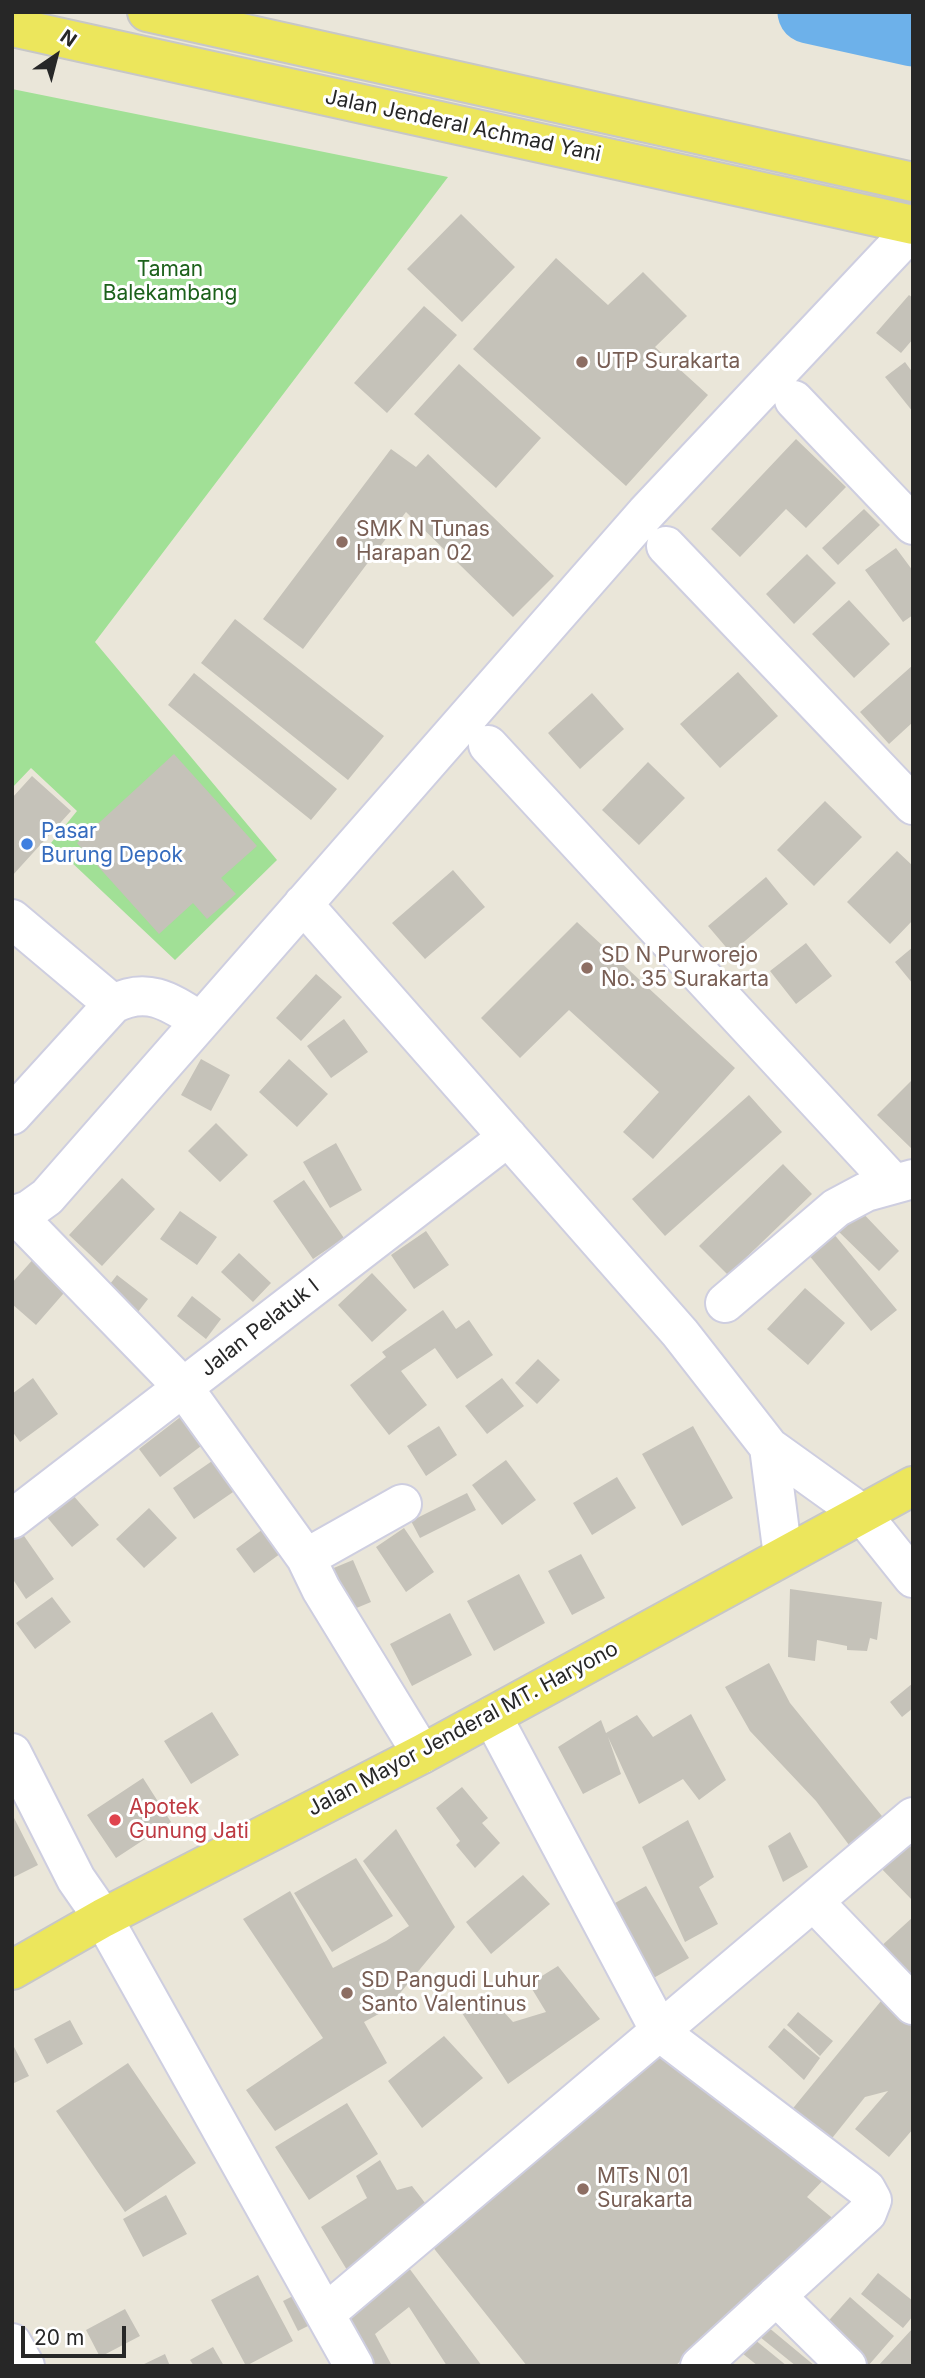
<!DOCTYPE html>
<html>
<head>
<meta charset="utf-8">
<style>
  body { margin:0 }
  #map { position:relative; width:925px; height:2378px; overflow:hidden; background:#eae6d9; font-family:Inter,sans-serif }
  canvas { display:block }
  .frame { position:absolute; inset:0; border:14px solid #272727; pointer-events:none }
  .north { position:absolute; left:21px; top:21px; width:70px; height:70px; -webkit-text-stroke:5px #fff; paint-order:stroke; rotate:35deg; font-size:19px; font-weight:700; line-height:28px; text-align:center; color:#272727 }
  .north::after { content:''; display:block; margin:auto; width:24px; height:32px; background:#272727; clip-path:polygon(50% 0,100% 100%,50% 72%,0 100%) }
  .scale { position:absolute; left:21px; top:2326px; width:105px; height:32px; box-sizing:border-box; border:4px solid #272727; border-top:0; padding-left:9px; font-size:21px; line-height:24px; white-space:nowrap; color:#272727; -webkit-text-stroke:5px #fff; paint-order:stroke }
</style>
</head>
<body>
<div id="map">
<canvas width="925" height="2378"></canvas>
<div class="frame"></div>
<div class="north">N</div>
<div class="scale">20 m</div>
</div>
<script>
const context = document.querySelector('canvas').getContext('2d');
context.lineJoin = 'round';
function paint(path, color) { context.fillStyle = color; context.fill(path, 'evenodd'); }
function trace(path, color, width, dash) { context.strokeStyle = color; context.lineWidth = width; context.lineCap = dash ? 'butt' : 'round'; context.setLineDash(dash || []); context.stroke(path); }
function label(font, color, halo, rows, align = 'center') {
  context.font = font + ' Inter,sans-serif'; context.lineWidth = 6; context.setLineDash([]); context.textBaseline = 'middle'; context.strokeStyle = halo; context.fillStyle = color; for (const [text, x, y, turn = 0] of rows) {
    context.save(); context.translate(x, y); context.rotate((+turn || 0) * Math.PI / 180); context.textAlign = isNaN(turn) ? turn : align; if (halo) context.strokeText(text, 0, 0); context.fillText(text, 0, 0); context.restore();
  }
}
paint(new Path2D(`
  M12,89L448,177L95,642L277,860L175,960L51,843L77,811L31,768L12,788Z`), '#a1e096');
trace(new Path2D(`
  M809,12L913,35`), '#6db1ea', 63);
paint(new Path2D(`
  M461,214L515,267L462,322L407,269Z
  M556,258L608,305L643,272L687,316L655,347L708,395L626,486L473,349Z
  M909,295L913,298V339L901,353L876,333Z
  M424,306L457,335L387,413L354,383Z
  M905,362L913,373V412L885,377Z
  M459,364L541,438L496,488L414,414Z
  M796,439L846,487L806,528L786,509L740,557L711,529Z
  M391,449L416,467L428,454L554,576L513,617L406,512L303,649L263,619Z
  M864,509L880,525L838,565L822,548Z
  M896,548L913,571V615L903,622L865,570Z
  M807,554L836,583L794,624L766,594Z
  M849,600L890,644L854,678L812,634Z
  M235,619L384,736L348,780L201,663Z
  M913,665V722L889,744L860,712Z
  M738,672L778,716L720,768L680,724Z
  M194,673L337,789L311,820L168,705Z
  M592,693L624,729L580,769L548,733Z
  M174,754L257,846L221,878L236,894L207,919L193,903L159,934L77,843Z
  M648,762L685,798L639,845L602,810Z
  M32,776L71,811L12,876V798Z
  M825,801L862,837L814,886L777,850Z
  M897,851L913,866V920L890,944L847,902Z
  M453,870L485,907L425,959L392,923Z
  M766,877L788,904L731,953L708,926Z
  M577,922L735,1068L653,1159L623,1132L659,1092L569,1010L520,1058L481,1018Z
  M806,943L832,976L796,1004L770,971Z
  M913,947V984L895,962Z
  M316,974L342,997L301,1041L276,1018Z
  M344,1019L368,1052L331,1078L307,1046Z
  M201,1059L230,1075L211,1111L181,1095Z
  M289,1059L328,1094L297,1127L259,1092Z
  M913,1079V1150L877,1115Z
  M749,1095L782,1132L665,1236L632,1199Z
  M216,1123L248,1155L220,1182L188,1151Z
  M336,1143L362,1190L330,1208L303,1162Z
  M783,1164L812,1194L728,1275L699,1246Z
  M122,1178L155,1209L102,1266L69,1235Z
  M304,1180L344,1238L313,1259L273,1201Z
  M857,1207L899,1251L879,1271L835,1228Z
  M180,1211L217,1237L197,1265L160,1239Z
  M426,1231L449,1265L414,1289L391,1255Z
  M833,1233L897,1310L871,1331L808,1254Z
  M239,1253L271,1283L253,1302L221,1272Z
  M36,1256L70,1286L36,1325L12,1304V1283Z
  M372,1273L407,1310L372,1342L338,1305Z
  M117,1275L148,1299L134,1317L103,1293Z
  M805,1288L845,1323L808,1365L767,1329Z
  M192,1296L221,1319L206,1339L177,1316Z
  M443,1310L456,1329L469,1320L493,1355L457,1379L435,1348L401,1371L427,1405L389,1435L350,1385L386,1357L382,1352Z
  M538,1359L560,1380L537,1404L515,1383Z
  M33,1378L58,1414L20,1442L12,1431V1394Z
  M502,1378L524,1406L487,1434L465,1406Z
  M183,1415L205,1443L160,1477L139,1449Z
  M439,1426L457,1455L426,1476L407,1446Z
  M693,1426L733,1498L682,1526L642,1454Z
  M215,1459L236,1490L194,1519L173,1488Z
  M506,1460L536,1500L502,1525L472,1485Z
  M617,1477L636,1508L592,1535L573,1503Z
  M467,1493L476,1510L420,1538L411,1521Z
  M72,1494L99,1525L72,1547L46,1516Z
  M149,1508L177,1538L144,1568L116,1539Z
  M270,1524L288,1548L254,1573L236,1549Z
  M404,1528L434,1572L406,1592L376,1547Z
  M22,1533L54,1579L26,1599L12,1578V1540Z
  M581,1554L605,1598L572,1615L548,1571Z
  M353,1560L371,1602L342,1614L324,1572Z
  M519,1574L545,1623L494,1651L467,1601Z
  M790,1589L882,1602L877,1640L870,1638L867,1651L847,1650V1646L817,1640L815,1661L788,1657Z
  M52,1597L71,1622L35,1649L16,1623Z
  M450,1613L472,1655L412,1686L390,1644Z
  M769,1663L790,1703L886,1821L852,1849L816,1801L750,1731L725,1687Z
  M913,1683V1708L902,1717L890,1702Z
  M212,1712L239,1755L191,1784L164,1741Z
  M691,1714L726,1780L699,1800L683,1779L639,1804L608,1737L621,1774L583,1794L558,1747L601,1720L606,1733L637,1715L653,1737Z
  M143,1778L171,1822L116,1858L87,1815Z
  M462,1787L488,1818L482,1823L500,1843L475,1868L456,1845L460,1841L436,1808Z
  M12,1814L38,1865L12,1878Z
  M688,1820L714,1877L699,1887L718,1924L685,1942L642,1847Z
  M396,1829L455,1927L386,2010L364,2022L387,2063L275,2131L246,2090L323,2038L243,1919L290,1891L333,1968L386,1941L409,1926L363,1861Z
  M790,1832L808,1867L783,1882L768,1846Z
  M904,1839L913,1849V1901L876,1863Z
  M356,1858L393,1916L332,1952L294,1893Z
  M523,1875L550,1904L491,1954L466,1922Z
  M646,1886L689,1958L650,1980L615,1903Z
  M913,1917V1988L878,1949Z
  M558,1966L600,2019L508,2084L462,2013L488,1995L513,2022L546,2012L529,1984Z
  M881,2001L913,2025V2129L889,2157L855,2129L888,2091L865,2097L825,2147L785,2118Z
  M798,2012L833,2041L820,2056L787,2025Z
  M70,2020L83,2044L47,2064L34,2039Z
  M784,2028L820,2058L804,2080L768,2047Z
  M444,2036L483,2078L422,2128L388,2081Z
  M12,2043L29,2076L12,2084Z
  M661,2054L829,2174L807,2197L836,2221L675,2366H527L432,2246Z
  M128,2063L196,2163L125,2212L56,2111Z
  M347,2103L378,2154L309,2200L275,2147Z
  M380,2160L397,2190L412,2186L429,2208L350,2275L321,2227L367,2198L356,2176Z
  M166,2195L187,2234L143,2257L123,2219Z
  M409,2268L482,2366H447L409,2307L375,2334L392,2366H364L342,2321Z
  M878,2273L913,2301V2316L903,2328L861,2294Z
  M258,2275L293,2341L246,2366L211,2300Z
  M299,2293L314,2323L298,2331L283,2301Z
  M850,2297L894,2336L868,2366H864L822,2328Z
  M125,2309L140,2336L100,2357L86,2330Z
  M768,2327L815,2366H796L760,2337Z
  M913,2328V2366H878Z
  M754,2339L787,2366H758L742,2353Z
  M213,2347L224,2366H194L190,2360Z
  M165,2354L170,2366H140Z`), '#c5c2b9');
const minor = new Path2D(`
  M794,400L913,525
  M666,546L913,805
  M488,745L894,1184
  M303,904L680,1333L769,1447L861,1513L913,1578
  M12,919L113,1004
  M12,1115L113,1004C148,986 170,1002 200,1021
  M12,1216L29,1210L47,1197L646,513L913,229
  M17,1216L183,1387L306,1558L321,1589L422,1754
  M725,1303L836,1208L866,1192L913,1179
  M769,1447L783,1556
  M12,1519L508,1137
  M306,1558L402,1504
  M492,1716L661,2033L866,2189L872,2200L867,2213L700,2366
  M12,1753L76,1879L103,1918L354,2366
  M814,1902L913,2005
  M776,2296L847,2366
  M325,2314L913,1817
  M12,2343L25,2366`);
const major = new Path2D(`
  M147,12L913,182
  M12,27L913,225
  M12,1970L103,1918L422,1754L913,1486`);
trace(minor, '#cecee0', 42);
trace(major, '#c7c7c7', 42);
trace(minor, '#fff', 38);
trace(major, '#ece65c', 38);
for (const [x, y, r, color] of [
  [582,362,7,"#8d6e63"],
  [342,542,7,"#8d6e63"],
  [27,844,7,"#3f7fe0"],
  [587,968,7,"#8d6e63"],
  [115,1820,7,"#e0444e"],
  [347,1993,7,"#8d6e63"],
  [583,2189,7,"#8d6e63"]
]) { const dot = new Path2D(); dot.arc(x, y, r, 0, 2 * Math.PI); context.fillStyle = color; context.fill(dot); trace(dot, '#fff', 2.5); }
label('21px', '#272727', '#fff', [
  ["Jalan Jenderal Achmad Yani",463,126,12],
  ["Jalan Pelatuk I",260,1328,-38],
  ["Jalan Mayor Jenderal MT. Haryono",463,1729,-28]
]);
label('21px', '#1c611b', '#fff', [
  ["Taman",170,270],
  ["Balekambang",170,294]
]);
label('21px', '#785e54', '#fff', [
  ["UTP Surakarta",596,362],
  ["SMK N Tunas",356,530],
  ["Harapan 02",356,554],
  ["SD N Purworejo",601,956],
  ["No. 35 Surakarta",601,980],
  ["SD Pangudi Luhur",361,1981],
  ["Santo Valentinus",361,2005],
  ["MTs N 01",597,2177],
  ["Surakarta",597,2201]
], 'left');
label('21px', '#366cbe', '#fff', [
  ["Pasar",41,832],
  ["Burung Depok",41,856]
], 'left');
label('21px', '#be3a42', '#fff', [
  ["Apotek",129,1808],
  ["Gunung Jati",129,1832]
], 'left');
</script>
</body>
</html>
